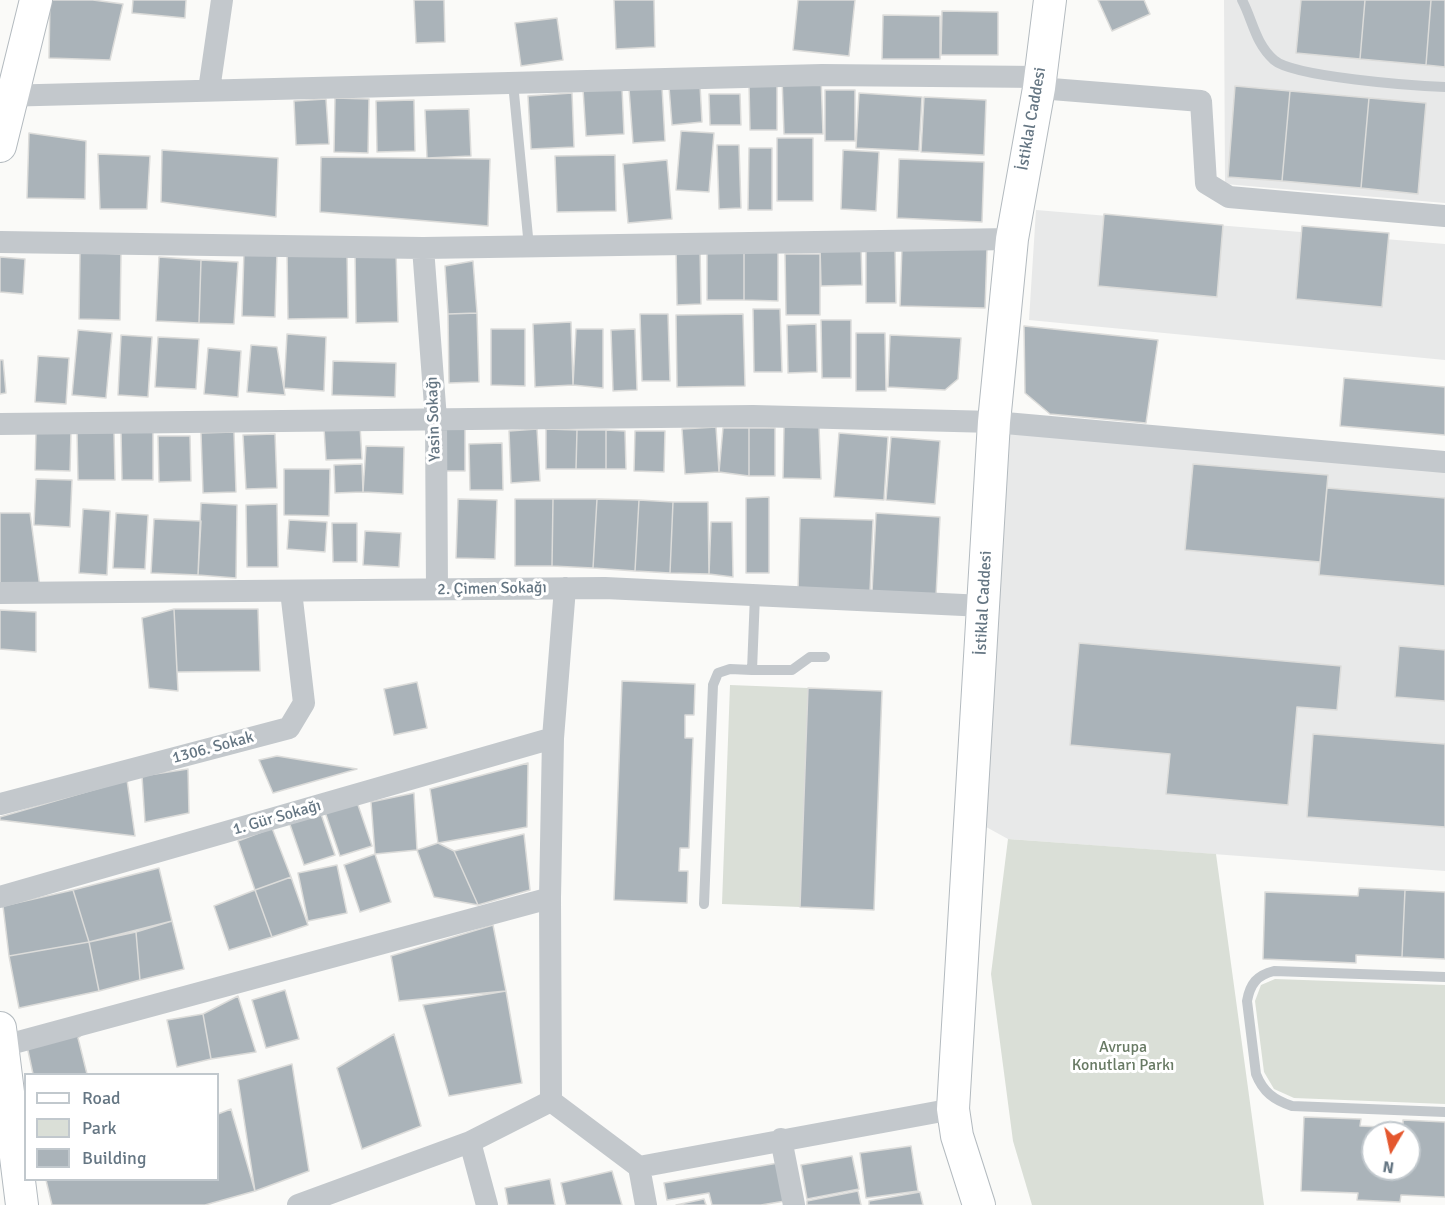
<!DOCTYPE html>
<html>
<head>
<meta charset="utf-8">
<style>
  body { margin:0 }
  #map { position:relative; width:1445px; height:1205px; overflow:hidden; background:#fafaf8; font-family:Signika,sans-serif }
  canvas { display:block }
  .legend { position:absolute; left:24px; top:1073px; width:195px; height:108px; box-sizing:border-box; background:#fff; border:2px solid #c1c8cd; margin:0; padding:8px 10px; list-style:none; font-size:18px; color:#657683 }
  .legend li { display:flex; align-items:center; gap:12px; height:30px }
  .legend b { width:30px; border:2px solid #c1c8cd }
  .north { position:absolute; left:1361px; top:1121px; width:60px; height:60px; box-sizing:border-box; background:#fff; border:2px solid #c1c8cd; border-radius:50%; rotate:189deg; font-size:16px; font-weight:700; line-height:24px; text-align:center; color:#657683 }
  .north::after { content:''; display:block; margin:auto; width:21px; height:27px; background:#e4572e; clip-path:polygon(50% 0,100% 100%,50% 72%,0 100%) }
</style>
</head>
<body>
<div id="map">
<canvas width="1445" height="1205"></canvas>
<ul class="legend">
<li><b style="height:8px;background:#fff"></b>Road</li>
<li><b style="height:16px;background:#dadfd7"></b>Park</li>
<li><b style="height:16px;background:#aab3b9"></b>Building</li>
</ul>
<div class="north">N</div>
</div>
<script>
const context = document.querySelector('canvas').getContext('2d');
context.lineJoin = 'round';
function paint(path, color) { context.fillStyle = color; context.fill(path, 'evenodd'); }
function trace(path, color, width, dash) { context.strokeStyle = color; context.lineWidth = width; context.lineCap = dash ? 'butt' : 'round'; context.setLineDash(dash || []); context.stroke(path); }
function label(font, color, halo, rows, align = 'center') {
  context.font = font + ' Signika,sans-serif'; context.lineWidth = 6; context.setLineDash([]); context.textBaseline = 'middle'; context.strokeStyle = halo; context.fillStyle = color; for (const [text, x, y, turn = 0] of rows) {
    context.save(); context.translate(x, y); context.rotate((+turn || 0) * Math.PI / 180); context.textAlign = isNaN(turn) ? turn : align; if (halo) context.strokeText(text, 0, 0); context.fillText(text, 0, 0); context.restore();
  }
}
paint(new Path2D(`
  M1224,0H1445V203L1225,184Z
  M1036,210L1445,244V360L1029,320Z
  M994,422L1445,462V871L1008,839L968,817Z`), '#e8e9e9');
paint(new Path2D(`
  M730,685L808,688L800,907L722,904Z
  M1008,839L1216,854L1264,1205H1032L1013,1141L991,974Z
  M1275,979L1445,985V1104L1294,1098L1274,1089L1264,1072L1255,1001L1261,985Z`), '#dadfd7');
const building = new Path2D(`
  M50,0H93L123,4L110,60L49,58Z
  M133,0H186L185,18L132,13Z
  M414,0H444L445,42L416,43Z
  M614,0H654L655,47L616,49Z
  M798,0H855L849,56L793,50Z
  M1098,0H1144L1150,14L1112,31Z
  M1301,0H1365L1360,59L1296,53Z
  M1365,0H1431L1426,65L1360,59Z
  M1431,0H1445V67L1426,65Z
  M942,11L998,12V55H941Z
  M883,15L940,16V59H882Z
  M557,18L563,60L521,66L515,23Z
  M821,76L823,134H784L782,77Z
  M777,84V130H750L749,85Z
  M700,85L702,122L672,125L669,87Z
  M1235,86L1290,91L1282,181L1228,177Z
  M662,87L665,141L633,143L629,89Z
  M622,88L624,134L586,136L583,89Z
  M825,90H855V141H825Z
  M1290,91L1369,98L1361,188L1282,181Z
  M572,93L574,147L531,149L528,96Z
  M859,93L922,97L919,151L856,148Z
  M709,94H740L741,125H710Z
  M924,97L986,100L984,155L921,152Z
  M335,98L369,99L368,153L334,152Z
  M1369,98L1426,103L1418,194L1361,188Z
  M326,99L329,144L296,145L294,101Z
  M414,100L415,151L377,152L376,101Z
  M469,109L471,156L427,158L425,110Z
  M681,131L714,133L709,192L676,190Z
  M29,133L86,141L85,199L27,198Z
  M777,138H813V201H777Z
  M717,145H739L741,208L719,209Z
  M749,148H772V210H748Z
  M162,150L278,158L276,217L161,202Z
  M843,150L879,152L876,211L841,209Z
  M98,154L150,156L147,209H100Z
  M615,155L616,211L557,212L555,156Z
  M321,157L490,159L488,226L320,212Z
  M899,159L984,162L982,222L897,218Z
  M667,160L672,219L628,223L623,164Z
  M1104,214L1223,225L1217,297L1098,286Z
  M1302,226L1389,233L1382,307L1296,299Z
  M778,245V301L744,300V246Z
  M861,245L862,285L821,286L820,246Z
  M895,245L896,303H866V246Z
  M676,246H700L701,304L677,305Z
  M707,246H744V300H707Z
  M902,246L987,249L985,308L900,306Z
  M347,249L348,318L288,319L287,250Z
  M244,251L277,252L275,317L242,316Z
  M396,251L398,322L356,323L355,252Z
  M80,252L121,254L120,320L79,319Z
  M785,254H820V315H786Z
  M0,257L25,259L23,294L0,292Z
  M159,257L201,260L199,323L156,321Z
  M201,260L238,262L234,324L199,323Z
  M473,261L477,313L448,314L445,266Z
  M753,309H780L782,372H754Z
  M477,313L479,382L449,383L448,314Z
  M640,314H668L670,381H642Z
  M743,314L745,386L677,387L676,315Z
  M821,320H851V378H822Z
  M571,322L573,385L535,387L533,324Z
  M816,324L817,372L788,373L787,325Z
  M1024,326L1158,340L1146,423L1050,414L1025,393Z
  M491,329H525V386L491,385Z
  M576,329H603V388L573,385Z
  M635,329L637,390L613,391L611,330Z
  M78,330L112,333L106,398L72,395Z
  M856,333H885L886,391H856Z
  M287,334L326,337L324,391L284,388Z
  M121,335L152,337L148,397L118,395Z
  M890,335L961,338L958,379L945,390L888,387Z
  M158,337L199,339L196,389L155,387Z
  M251,345L277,347L285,395L247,392Z
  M208,348L241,351L238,397L204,394Z
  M38,356L69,358L66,404L35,402Z
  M0,360H3L6,393L0,394Z
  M333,361L396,363L395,397L332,395Z
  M1344,378L1445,387V435L1340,426Z
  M440,423H465V471H440Z
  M360,426L362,459L326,460L324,428Z
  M819,426L821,479L783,478L784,427Z
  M716,427L719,472L685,474L682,429Z
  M723,428H749V476L719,472Z
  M749,428H775V476H749Z
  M537,429L540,481L511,483L509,431Z
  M546,429L577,430L576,469H546Z
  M114,430L115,480H78L77,431Z
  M153,430V480H122L121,431Z
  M577,430H606V469H576Z
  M606,430L625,431L626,469H606Z
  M36,431H71L70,471L35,470Z
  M635,431H665L664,472L634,471Z
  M234,432L236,492L203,493L201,433Z
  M839,433L888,437L884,500L834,497Z
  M275,434L277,488L246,489L243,435Z
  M158,436H190L191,481L159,482Z
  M891,437L940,441L935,504L886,500Z
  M502,443L503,490H470L469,444Z
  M366,446L404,447L403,494L363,492Z
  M362,464L363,492L335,493L334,465Z
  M1193,464L1328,475L1320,562L1185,550Z
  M284,469H330L329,516L284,515Z
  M36,479L72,480L70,527L34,525Z
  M1327,488L1445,498V586L1319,575Z
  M769,497V573H746V498Z
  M458,499L497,500L495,559L456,558Z
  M515,499H553L552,566H515Z
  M553,499H597L593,568L552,566Z
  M597,499L639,500L635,571L593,568Z
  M639,500L673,502L670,573L635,571Z
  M673,502H708L709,574L670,573Z
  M201,503L237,505L236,578L198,575Z
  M277,504L278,567H247L246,505Z
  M83,509L110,511L107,575L79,573Z
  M0,513H30L40,588L0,587Z
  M116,513L148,515L145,569L113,568Z
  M876,513L940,517L936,596L872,592Z
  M800,518L873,520L870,592L798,590Z
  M154,519L201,521L198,575L151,573Z
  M289,520L327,522L325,552L287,549Z
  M711,522H732L733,577L709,574Z
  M332,523H357V562H333Z
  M365,531L401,533L399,567L363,565Z
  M174,609H258L260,671L177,672Z
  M174,609L178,691L149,688L142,618Z
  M0,610L36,612V652L0,649Z
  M1079,643L1341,666L1337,710L1297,707L1288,805L1166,794L1170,754L1070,745Z
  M1399,646L1445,650V701L1395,697Z
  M622,681L695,684L694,715H685V738H693L689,848H680L679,871H688L687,903L614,900Z
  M417,682L427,728L394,735L384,689Z
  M808,688L882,691L874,910L800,907Z
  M1313,734L1445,744V827L1307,817Z
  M277,756L357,769L273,793L259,760Z
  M528,763L527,827L438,843L430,789Z
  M188,769L189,813L145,822L142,776Z
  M127,780L135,836L0,820V817Z
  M414,793L417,850L375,854L371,802Z
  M356,799L372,846L340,856L324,809Z
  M319,808L335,855L304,865L288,819Z
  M272,828L291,877L255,890L238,841Z
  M524,834L530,890L478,905L454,851Z
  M438,843L454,851L478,905L434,897L417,850Z
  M375,854L391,902L360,912L344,865Z
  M337,865L347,913L308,921L298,873Z
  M159,868L172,921L89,942L73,890Z
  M291,877L308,925L272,937L255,890Z
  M1359,888L1405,890L1402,957L1356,955V963L1263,959L1265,892L1358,896Z
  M73,890L89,942L9,956L3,906Z
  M255,890L272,937L229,950L214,906Z
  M1405,890L1445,892V959L1402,957Z
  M172,921L184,969L140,980L136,932Z
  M493,925L506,991L399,1001L391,956Z
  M136,932L140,980L99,991L89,942Z
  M89,942L99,991L19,1008L9,956Z
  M285,990L299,1039L266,1048L252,1000Z
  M506,991L522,1083L449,1096L423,1005Z
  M238,996L256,1052L211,1059L203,1014Z
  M203,1014L211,1059L177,1067L167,1020Z
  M83,1034L78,1038L87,1074H33L27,1046Z
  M394,1034L421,1126L362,1149L337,1068Z
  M292,1064L309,1171L255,1191L238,1080Z
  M231,1109L255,1191L205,1205H52L46,1180H218V1114Z
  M1304,1117L1361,1119L1360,1126L1403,1128V1120L1445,1122V1197L1401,1195L1400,1202L1357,1200L1358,1193L1301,1191ZM1373,1133H1409V1169H1373Z
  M911,1146L918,1191L866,1198L860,1153Z
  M852,1156L859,1189L807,1199L801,1165Z
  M778,1163L785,1201L761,1205H712L709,1193L667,1200L664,1183Z
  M612,1171L622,1205H566L561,1183Z
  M550,1179L555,1205H508L505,1188Z
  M858,1191L861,1205H807V1201Z
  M920,1192L923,1205H869V1201Z
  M704,1199L706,1205H676Z`);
paint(building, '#aab3b9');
trace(building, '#dcdcda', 1.5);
const secondary = new Path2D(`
  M0,146L36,0
  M0,1028L22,1205
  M979,1205L957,1136L953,1109L994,422L1012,239L1039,88L1050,0`);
trace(secondary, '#b3babf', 34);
trace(new Path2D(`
  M1242,0C1253,21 1255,43 1274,60C1293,77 1415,86 1445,87
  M513,83L529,247
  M752,670H792L810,657H825
  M704,904L713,685L718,673L730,669L752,670L755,595
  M1445,977L1274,971C1257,975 1250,984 1247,1001L1256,1074C1263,1092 1274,1100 1292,1106L1445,1112`), '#c3c8cc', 10);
trace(new Path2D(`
  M1039,88L1201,101L1206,183L1229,197L1445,216
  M209,90L222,0
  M0,96L822,75L1041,77
  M0,242L423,248L1012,239
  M423,248L436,419L437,589
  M0,424L753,416L994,422L1445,462
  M0,593L605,588L984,606
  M0,804L289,728L304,703L291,591
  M0,897L553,738
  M550,898L553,738L565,588
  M3,1046L550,898L551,1101
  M781,1139L794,1205
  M470,1142L487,1205
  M639,1167L646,1205
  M298,1205L470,1142L551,1101L639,1167L953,1109`), '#c3c8cc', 22);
trace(secondary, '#fff', 32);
label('16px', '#657683', '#fff', [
  ["İstiklal Caddesi",1032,119,-80],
  ["Yasin Sokağı",434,419,-92],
  ["2. Çimen Sokağı",492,589,-1],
  ["İstiklal Caddesi",984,603,-87],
  ["1306. Sokak",213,748,-15],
  ["1. Gür Sokağı",277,818,-16]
]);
label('16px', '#687a64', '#fff', [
  ["Avrupa",1123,1048],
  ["Konutları Parkı",1123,1066]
]);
</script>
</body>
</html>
